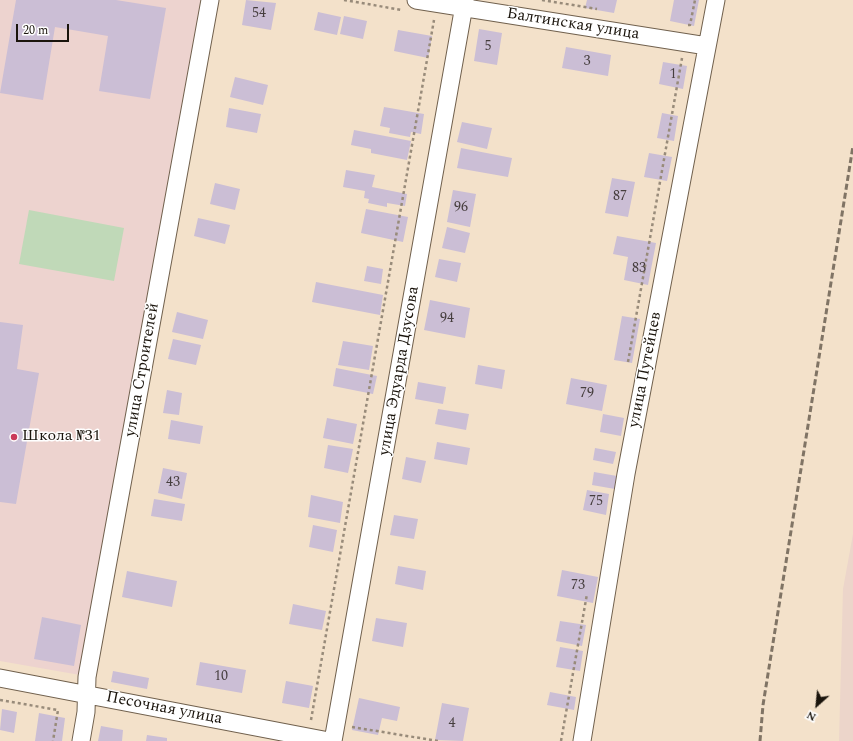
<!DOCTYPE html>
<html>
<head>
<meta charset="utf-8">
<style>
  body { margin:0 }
  #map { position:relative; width:853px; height:741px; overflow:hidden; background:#f3e1ca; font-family:Spectral,serif }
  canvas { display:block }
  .north { position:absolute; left:797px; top:685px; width:40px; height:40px; -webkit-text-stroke:3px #fff; paint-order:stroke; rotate:207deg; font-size:11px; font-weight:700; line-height:16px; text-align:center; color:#1a140c }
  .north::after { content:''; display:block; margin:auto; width:14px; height:18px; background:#1a140c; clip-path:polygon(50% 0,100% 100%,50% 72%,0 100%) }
  .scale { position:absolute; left:16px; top:24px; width:53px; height:18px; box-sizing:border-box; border:2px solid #1a140c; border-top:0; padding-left:5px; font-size:12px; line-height:14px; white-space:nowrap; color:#1a140c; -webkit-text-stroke:3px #fff; paint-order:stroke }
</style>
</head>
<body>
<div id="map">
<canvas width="853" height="741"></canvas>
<div class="north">N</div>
<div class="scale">20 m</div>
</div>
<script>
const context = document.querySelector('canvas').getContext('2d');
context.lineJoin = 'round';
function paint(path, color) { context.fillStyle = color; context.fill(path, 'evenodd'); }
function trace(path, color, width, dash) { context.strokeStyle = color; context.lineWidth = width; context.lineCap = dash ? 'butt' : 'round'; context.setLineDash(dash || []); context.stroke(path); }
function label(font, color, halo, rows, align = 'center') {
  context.font = font + ' Spectral,serif'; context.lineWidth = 3; context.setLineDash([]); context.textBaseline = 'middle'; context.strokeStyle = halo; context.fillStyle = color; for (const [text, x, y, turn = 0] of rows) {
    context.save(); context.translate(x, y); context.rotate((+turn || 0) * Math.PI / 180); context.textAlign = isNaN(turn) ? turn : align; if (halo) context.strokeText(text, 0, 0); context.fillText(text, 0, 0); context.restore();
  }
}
paint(new Path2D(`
  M853,534V741H839L843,589Z`), '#ecd5ca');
paint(new Path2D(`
  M0,0H201L80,675L0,661Z`), '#edd3cf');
paint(new Path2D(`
  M29,210L124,228L114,281L19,264Z`), '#c0d9b8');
paint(new Path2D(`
  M16,0H116L166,8L150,99L99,91L108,36L55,27L43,100L0,93Z
  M246,0L276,3L271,30L242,25Z
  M587,0H617L614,13L585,8Z
  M674,0H699L694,26L670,21Z
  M318,12L341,17L337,35L314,30Z
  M344,16L367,21L363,39L340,34Z
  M479,29L502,33L497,65L474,61Z
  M398,30L432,36L428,58L394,51Z
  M566,47L611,55L608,76L562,68Z
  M663,62L687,66L683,89L659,84Z
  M235,77L268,85L263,105L230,97Z
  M384,107L424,114L421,134L411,132L410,137L389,133L390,128L380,126Z
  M229,108L261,114L257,133L226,127Z
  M662,113L678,116L674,141L657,138Z
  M462,122L492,128L487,149L457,142Z
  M354,130L411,141L407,160L371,153V149L351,145Z
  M461,148L512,158L508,177L457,168Z
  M649,153L672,157L667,181L644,177Z
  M346,170L375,175L372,187L407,194L405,206L387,203V207L368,203L369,199L364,198L365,191L343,187Z
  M612,178L635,182L628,217L605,213Z
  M215,183L240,189L235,210L210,204Z
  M453,190L476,194L470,227L447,222Z
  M366,209L408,217L403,242L361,233Z
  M198,218L230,225L225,244L194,236Z
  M447,227L470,233L465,253L442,248Z
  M617,236L656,243L648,285L624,280L628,257L613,254Z
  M439,259L461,263L457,282L435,277Z
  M367,266L383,269L381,284L364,281Z
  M316,282L383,295L380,315L312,302Z
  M430,300L470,308L465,338L424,330Z
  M177,312L208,320L203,339L172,332Z
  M622,316L640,319L632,363L614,360Z
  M0,322L23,325L17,369L39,373L16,504L0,502Z
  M173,339L201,345L196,365L168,359Z
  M343,341L373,346L369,370L338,365Z
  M478,365L505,370L502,389L475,384Z
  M336,368L377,376L373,394L333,386Z
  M571,378L607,385L602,411L566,404Z
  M418,382L446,387L443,404L415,399Z
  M167,390L182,393L179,415L163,413Z
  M438,409L469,414L466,430L435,424Z
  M603,414L624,418L621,436L600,432Z
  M327,418L357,424L353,444L323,438Z
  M171,420L203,426L200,444L168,439Z
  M437,442L470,448L467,465L434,459Z
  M328,445L353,449L348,473L324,468Z
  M595,448L616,452L613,464L593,460Z
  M406,457L426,461L421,483L402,479Z
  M163,468L187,473L182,499L158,493Z
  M594,472L617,476L615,489L592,485Z
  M587,490L609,494L606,515L583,510Z
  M311,495L343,502L340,523L308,517Z
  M154,499L185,504L182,521L151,516Z
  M394,515L418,519L414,539L390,535Z
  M313,525L337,530L333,552L309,547Z
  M398,566L426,571L423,590L395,584Z
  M562,570L598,577L593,603L557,596Z
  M127,571L177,581L172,607L122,597Z
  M293,604L326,611L322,630L289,624Z
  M42,617L81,625L74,666L34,659Z
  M376,618L407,623L403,647L372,641Z
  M560,621L586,625L582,646L556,641Z
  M560,647L583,651L580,671L556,667Z
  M200,662L246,670L242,693L196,685Z
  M113,671L149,678L147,689L111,682Z
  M286,681L313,686L309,708L282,703Z
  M550,692L576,697L574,710L547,705Z
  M359,698L400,707L397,721L382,718L378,735L352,730Z
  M442,703L469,708L463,741L435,740Z
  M2,709L17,712L14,733L0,730Z
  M39,713L65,718L62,741H35Z
  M101,726L123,730L122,741H98Z
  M147,735L167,738V741H146Z`), '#cbbed5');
const street = new Path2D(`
  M416,0L707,46
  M0,678L329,741
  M81,741L86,712L87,677L210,0
  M333,741L465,0
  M582,741L626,474L716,0`);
trace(street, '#70604d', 19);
trace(new Path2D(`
  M344,0L402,10
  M542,0L597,9
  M688,25H690L695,0
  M628,362L682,58
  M0,700L58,710L53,741
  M311,720L434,20
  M352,727L438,741
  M561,741L587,594`), '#988b7a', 2.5, [3, 3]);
trace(street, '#fff', 17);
trace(new Path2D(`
  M760,741L763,705L853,146`), '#807465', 3, [6, 3]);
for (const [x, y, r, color] of [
  [14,437,4,"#ca3a59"]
]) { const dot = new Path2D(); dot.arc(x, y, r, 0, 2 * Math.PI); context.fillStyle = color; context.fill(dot); trace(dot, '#fff', 1.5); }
label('14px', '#463e3e', null, [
  ["54",259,14],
  ["5",488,47],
  ["3",587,62],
  ["1",673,75],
  ["87",620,197],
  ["96",461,208],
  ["83",639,269],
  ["94",447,319],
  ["79",587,394],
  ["43",173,483],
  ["75",596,502],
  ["73",578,586],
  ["10",221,677],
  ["4",452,724]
]);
label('16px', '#1a140c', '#fff', [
  ["Балтинская улица",573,25,9],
  ["улица Строителей",143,370,-80],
  ["улица Путейцев",646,370,-79],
  ["улица Эдуарда Дзусова",400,371,-80],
  ["Песочная улица",164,709,11]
]);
label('16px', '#1a140c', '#fff', [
  ["Школа №31",22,437]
], 'left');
</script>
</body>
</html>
